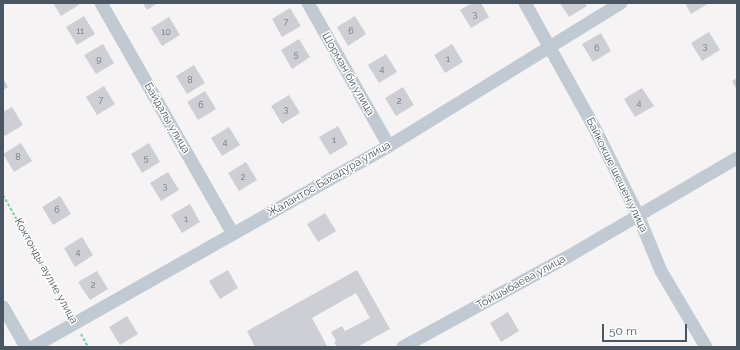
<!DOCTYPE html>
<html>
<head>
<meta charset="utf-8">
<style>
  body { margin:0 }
  #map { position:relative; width:740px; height:350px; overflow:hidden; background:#f5f3f3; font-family:Raleway,sans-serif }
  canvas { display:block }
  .frame { position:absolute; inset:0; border:4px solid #4a5661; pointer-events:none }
  .scale { position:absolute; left:602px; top:324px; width:85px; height:18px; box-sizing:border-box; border:2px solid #4a5661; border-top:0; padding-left:5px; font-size:12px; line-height:14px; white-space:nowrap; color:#4a5661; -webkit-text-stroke:3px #fff; paint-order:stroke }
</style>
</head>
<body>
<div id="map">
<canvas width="740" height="350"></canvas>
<div class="frame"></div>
<div class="scale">50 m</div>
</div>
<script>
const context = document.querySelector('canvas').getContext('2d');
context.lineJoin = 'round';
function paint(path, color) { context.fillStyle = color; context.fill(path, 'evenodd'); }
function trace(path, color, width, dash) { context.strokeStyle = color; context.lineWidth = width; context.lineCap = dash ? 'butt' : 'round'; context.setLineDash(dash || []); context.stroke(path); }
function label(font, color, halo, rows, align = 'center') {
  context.font = font + ' Raleway,sans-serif'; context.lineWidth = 3; context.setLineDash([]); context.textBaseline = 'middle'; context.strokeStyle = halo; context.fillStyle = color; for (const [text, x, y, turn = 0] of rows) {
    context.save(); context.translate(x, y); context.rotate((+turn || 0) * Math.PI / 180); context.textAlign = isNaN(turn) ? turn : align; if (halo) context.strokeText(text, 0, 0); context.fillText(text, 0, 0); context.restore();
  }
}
paint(new Path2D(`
  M53,3H78L79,5L61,16Z
  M143,3H158L147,10Z
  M472,3H481L489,17L471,28L460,10Z
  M560,3H585L587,6L569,17Z
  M685,3H709L691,14Z
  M290,8L301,26L282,37L272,19Z
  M84,16L95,34L77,45L66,27Z
  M355,16L366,34L348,46L337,27Z
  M169,17L180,35L162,46L151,28Z
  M709,32L720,50L702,61L691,43Z
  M601,33L611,51L593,62L582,44Z
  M299,39L310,57L292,69L281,50Z
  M103,44L114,63L96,74L84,55Z
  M452,44L463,62L445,73L434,55Z
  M386,54L397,72L379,83L368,65Z
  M194,65L205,83L187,94L176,76Z
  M3,78L8,87L3,90Z
  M737,78V90L732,81Z
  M104,86L115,104L97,115L86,97Z
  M403,87L414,105L396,116L385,98Z
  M642,88L654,106L635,117L624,99Z
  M205,91L216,109L198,120L187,102Z
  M289,95L300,113L282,124L271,106Z
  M12,107L23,125L5,136L3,132V112Z
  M338,126L348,144L330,155L319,137Z
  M229,127L240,145L222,156L211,138Z
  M21,143L32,161L14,172L3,154Z
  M149,143L160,162L142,173L131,154Z
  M246,162L257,180L239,191L228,173Z
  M168,172L179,190L161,201L150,183Z
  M60,196L71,214L53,225L42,207Z
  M190,204L200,222L182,233L171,215Z
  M325,213L336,231L318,242L307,224Z
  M82,237L93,255L75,267L64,248Z
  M228,270L238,288L220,299L209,281Z
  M357,270L390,329L357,347H337L334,342L336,341L331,332L342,326L345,331L370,318L356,293L312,318L327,346L326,347H255L247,331Z
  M97,271L108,289L90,300L78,282Z
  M508,312L519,331L501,342L490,323Z
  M127,316L138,334L120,345L109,327Z`), '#cdcfd5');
trace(new Path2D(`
  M3,195L69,313
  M81,334L88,347`), '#7ad0a6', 2, [3, 2]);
trace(new Path2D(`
  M101,3L233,234
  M308,3L389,146
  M525,3L594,127L638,215L661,271L706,347
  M3,307L26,347
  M33,347L389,146L621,3
  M403,347L569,256L737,158`), '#c1cad2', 13);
label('9px', '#6b747e', null, [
  ["3",475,14],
  ["7",286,22],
  ["11",80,31],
  ["6",351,31],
  ["10",166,32],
  ["3",705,46],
  ["6",597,48],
  ["5",296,54],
  ["9",99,59],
  ["1",448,59],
  ["4",382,69],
  ["8",190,80],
  ["7",101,100],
  ["2",399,101],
  ["4",639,103],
  ["6",201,105],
  ["3",286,109],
  ["1",334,140],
  ["4",225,142],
  ["8",18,157],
  ["5",146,158],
  ["2",243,177],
  ["3",165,186],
  ["6",57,210],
  ["1",186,219],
  ["4",78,252],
  ["2",93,285]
]);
label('11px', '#4a5661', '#fff', [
  ["Шорман би улица",348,74,60],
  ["Байдалы улица",167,118,60],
  ["Байкокше шешен улица",617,175,64],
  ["Жалантос Бахадура улица",329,179,-30],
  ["Коктонды аулие улица",46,271,61],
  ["Тойшыбаева улица",521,282,-29]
]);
</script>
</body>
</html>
